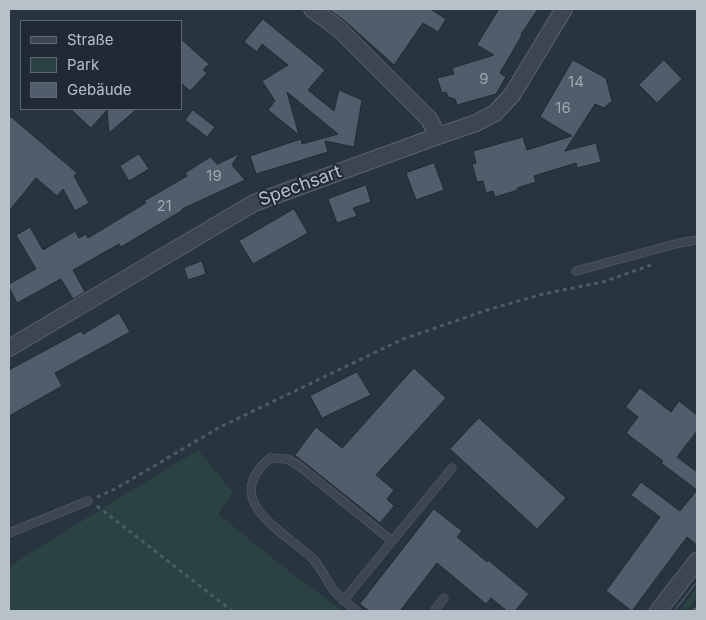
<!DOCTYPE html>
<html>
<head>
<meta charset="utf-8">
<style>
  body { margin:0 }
  #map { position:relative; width:706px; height:620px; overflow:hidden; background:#283440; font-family:Inter,sans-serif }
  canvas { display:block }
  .frame { position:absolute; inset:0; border:10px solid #b8c0ca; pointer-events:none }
  .legend { position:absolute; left:20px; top:20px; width:162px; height:90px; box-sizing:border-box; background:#202a35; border:1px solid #5d6671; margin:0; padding:6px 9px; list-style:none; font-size:15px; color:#b8c0ca }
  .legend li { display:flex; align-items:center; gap:10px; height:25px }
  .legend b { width:25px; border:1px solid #5d6671 }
</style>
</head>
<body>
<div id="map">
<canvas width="706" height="620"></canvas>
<div class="frame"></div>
<ul class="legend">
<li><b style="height:6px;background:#3c4550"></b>Straße</li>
<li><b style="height:14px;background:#2b4242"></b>Park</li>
<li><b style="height:14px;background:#515d6a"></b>Gebäude</li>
</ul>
</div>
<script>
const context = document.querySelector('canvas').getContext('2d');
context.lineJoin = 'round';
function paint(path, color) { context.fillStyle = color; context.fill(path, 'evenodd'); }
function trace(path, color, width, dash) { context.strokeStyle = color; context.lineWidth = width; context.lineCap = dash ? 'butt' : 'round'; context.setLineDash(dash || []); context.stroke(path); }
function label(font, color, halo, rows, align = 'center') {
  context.font = font + ' Inter,sans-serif'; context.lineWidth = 4; context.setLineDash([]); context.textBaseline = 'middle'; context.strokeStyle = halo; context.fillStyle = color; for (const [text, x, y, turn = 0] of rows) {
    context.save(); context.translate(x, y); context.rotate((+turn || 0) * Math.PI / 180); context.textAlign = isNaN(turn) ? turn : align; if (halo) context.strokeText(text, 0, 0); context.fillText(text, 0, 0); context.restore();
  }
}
paint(new Path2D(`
  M198,450L233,492L218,514L281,565L343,611H9V567L36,549Z
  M697,587V597L687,611H680Z`), '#2b4242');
const building = new Path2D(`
  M328,9H433L432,10L446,19L438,32L423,23L394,65L345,21Z
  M499,9H538L521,34L522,35L500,73L506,77L496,94L457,105L455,99L448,97L446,92L442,93L437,78L454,74L452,68L494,55L477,45Z
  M263,19L325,70L308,90L334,111L339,90L362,100L354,147L325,141L328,152L256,174L250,156L301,139L302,144L338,134L287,92L299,135L268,110L275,101L262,81L288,65L262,44L257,52L244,42Z
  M181,39L209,64L203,70L207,73L190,91L181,83Z
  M573,60L606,78L612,101L604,108L595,104L565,151L596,143L601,162L577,168L576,163L534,176L536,182L517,188L518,190L495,197L493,191L486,193L483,181L477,182L472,164L476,163L473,151L523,137L527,150L572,136L540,117Z
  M664,60L682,79L657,103L639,85Z
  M71,109H137L109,133L107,110L91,128Z
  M193,110L215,127L207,137L185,120Z
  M9,115L77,173L74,176L89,203L75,211L63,189L57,196L36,178L9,211Z
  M139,154L149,169L129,181L120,166Z
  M239,154L232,165L245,180L182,209L183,210L121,247L119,244L73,270L85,292L73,299L61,279L17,303L9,287V284L36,269L16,235L30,227L43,250L75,231L79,238L86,234L88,238L146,203L144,201L187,176L185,173L210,157L217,164Z
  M434,163L444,190L416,200L406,173Z
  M366,185L371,202L353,208L357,216L337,223L328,199Z
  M294,209L308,233L253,264L239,241Z
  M202,261L206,274L188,280L184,268Z
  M119,313L130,332L55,373L62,386L9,416V370L81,331L83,334Z
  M414,368L446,398L376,475L394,490L387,499L394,506L380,523L295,455L316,427L342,448Z
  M357,372L371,395L322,418L310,396Z
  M640,388L671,412L679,401L697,415V431L677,457L697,472V545L687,537L632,611L606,591L660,517L631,495L641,482L680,511L697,490L661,463L663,461L626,433L638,417L626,407Z
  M479,418L566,498L537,529L450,449Z
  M434,509L462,531L457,537L487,562L488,560L529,594L515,611H507L491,598L486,604L437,563L400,611H369L360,604Z`);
paint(building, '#515d6a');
trace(building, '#222c37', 1);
const service = new Path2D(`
  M576,271L679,243L697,240
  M9,533L88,501
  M343,601L452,468
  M357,611C348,604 338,597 332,588C325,578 321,567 313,559C284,531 219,501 270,458L287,459L298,465L392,541
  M434,611L444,598`);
const minor = new Path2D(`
  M312,9L339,29L429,119L438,136
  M9,348L254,203L438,136L476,123L495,113L512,95L564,9
  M658,611L697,561`);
trace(service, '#59636d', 9);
trace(minor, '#59636d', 18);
trace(new Path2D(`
  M97,497L115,489L220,427L403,339L490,309L543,294L603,282L651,265
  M97,506L232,611
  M693,611L697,606`), '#4a5e60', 3, [4, 4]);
trace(service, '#3c4550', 8);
trace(minor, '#3c4550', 16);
trace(new Path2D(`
  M674,611L697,582`), '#5e6a76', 1);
label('15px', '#9ea7b2', null, [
  ["9",484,79],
  ["14",576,82],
  ["16",563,108],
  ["19",214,176],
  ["21",164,206]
]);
label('18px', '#b8c0ca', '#202a35', [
  ["Spechsart",300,186,-20]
]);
</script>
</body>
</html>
